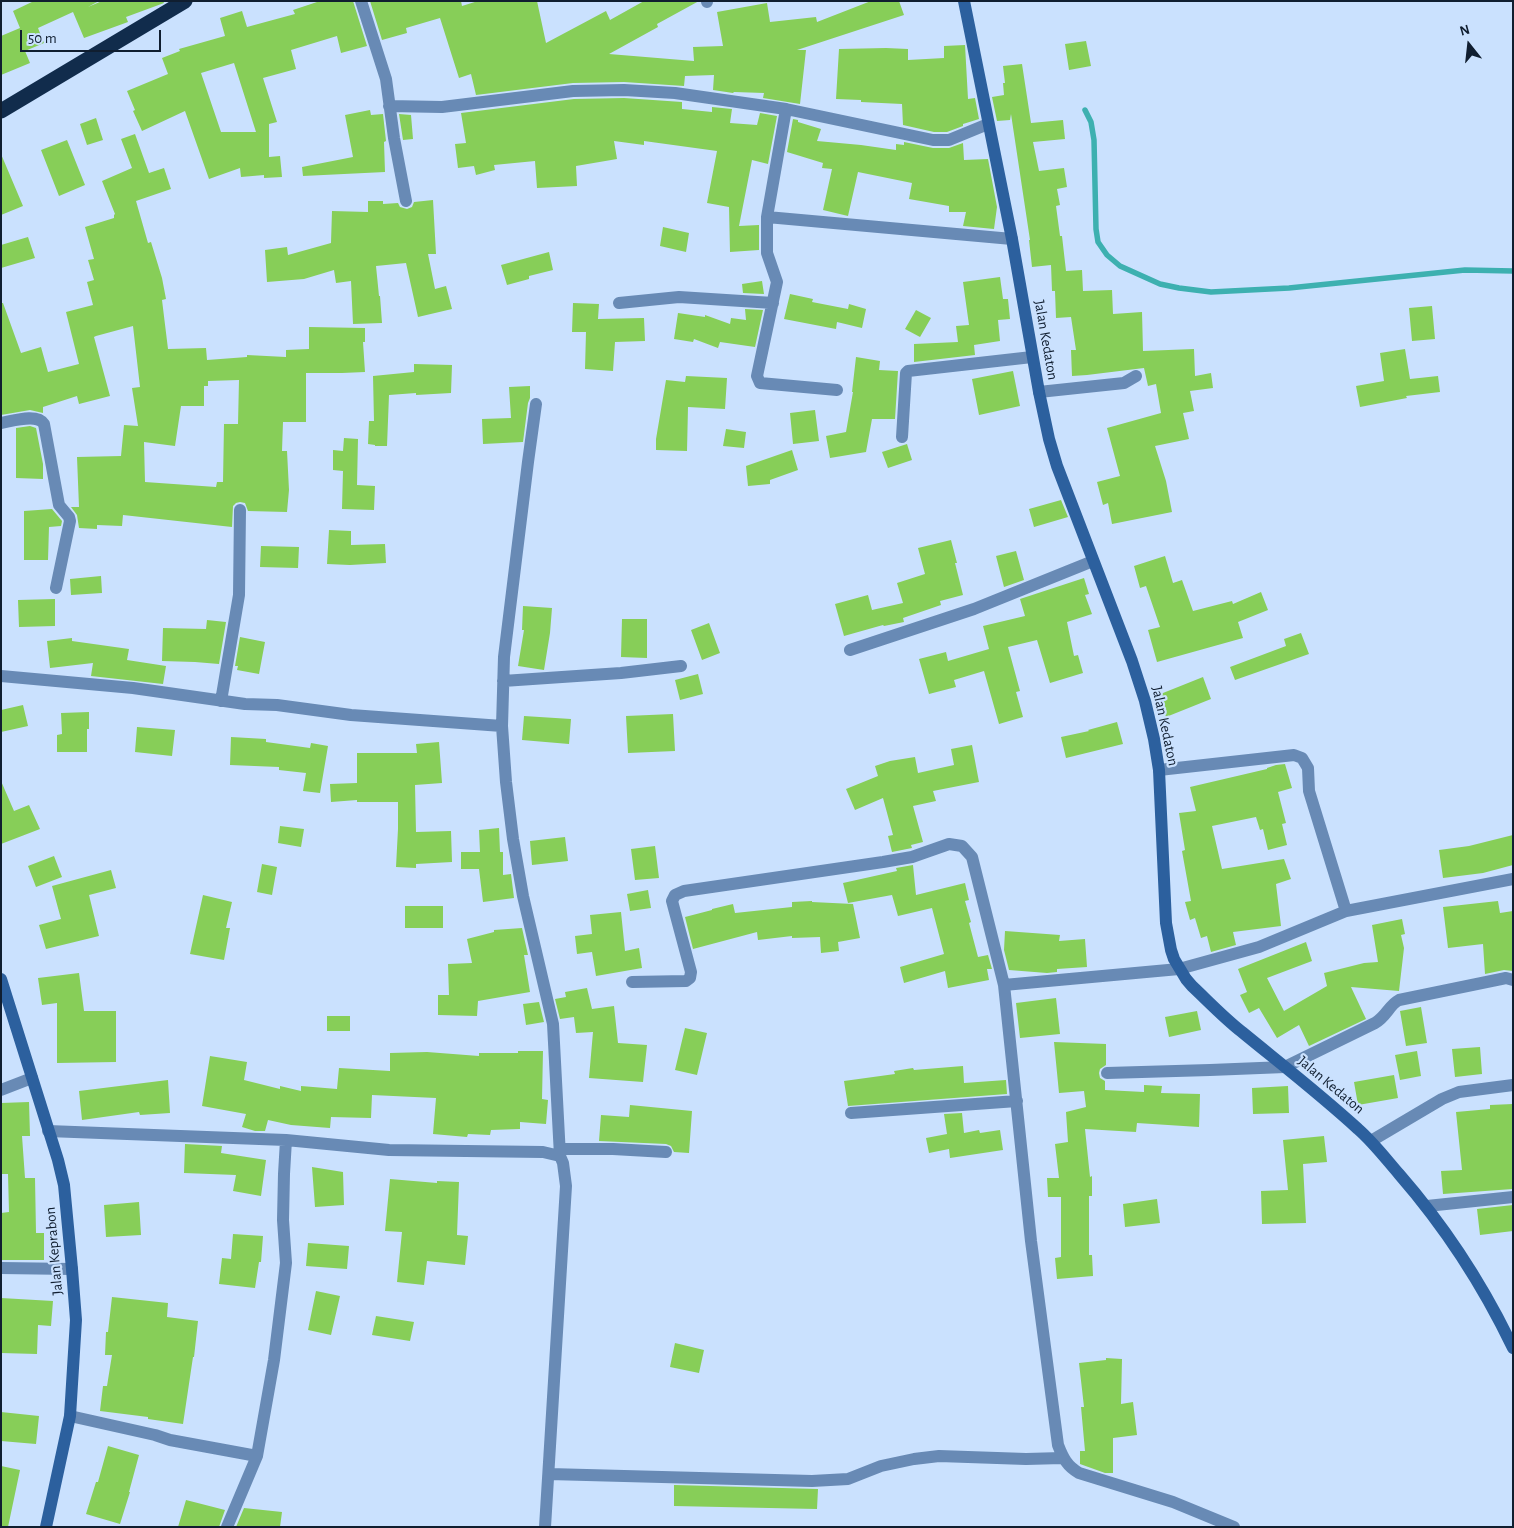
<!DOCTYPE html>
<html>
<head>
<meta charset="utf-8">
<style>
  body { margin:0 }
  #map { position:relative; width:1514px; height:1528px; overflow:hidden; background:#cae1fe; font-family:"Alegreya Sans",sans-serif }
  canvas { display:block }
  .frame { position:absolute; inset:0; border:2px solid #101e30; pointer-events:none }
  .north { position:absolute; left:1444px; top:20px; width:50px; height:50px; -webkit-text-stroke:4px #cae1fe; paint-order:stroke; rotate:344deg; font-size:14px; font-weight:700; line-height:20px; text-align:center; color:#101e30 }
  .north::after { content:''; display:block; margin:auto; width:18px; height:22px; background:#101e30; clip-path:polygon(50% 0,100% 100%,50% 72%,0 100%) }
  .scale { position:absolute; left:20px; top:30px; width:141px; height:22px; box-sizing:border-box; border:2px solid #101e30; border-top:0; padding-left:6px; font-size:15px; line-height:18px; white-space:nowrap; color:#101e30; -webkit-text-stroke:4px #cae1fe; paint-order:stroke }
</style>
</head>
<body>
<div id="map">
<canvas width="1514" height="1528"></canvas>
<div class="frame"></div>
<div class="north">N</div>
<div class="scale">50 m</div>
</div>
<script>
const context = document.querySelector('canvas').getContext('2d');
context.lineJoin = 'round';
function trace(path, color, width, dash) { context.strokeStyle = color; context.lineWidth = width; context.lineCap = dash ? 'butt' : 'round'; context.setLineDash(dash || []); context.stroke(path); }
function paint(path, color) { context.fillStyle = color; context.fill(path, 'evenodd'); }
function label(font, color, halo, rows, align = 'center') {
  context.font = font + ' "Alegreya Sans",sans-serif'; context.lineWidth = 4.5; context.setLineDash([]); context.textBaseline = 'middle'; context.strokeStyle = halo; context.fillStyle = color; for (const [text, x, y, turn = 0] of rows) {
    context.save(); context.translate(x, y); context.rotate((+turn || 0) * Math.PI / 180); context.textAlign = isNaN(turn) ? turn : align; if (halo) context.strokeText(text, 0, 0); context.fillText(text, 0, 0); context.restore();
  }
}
trace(new Path2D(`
  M1085,110L1091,122L1094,140L1096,229L1098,242L1107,255L1120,266L1160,284L1179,288L1211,292L1289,288L1465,270L1513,271`), '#3db0b0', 5.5);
paint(new Path2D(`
  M34,1H99L88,7L102,1H163L164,3L126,17L128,22L84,38L73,12L38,28L44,43L25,51L30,63L1,75V36L20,28L13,11Z
  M320,1H353L367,46L341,53L337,36L291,50L296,69L263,78L277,122L269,124V157L280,156L282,177L264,178V175L241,177L240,168L209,179L185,111L142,131L133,111L135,110L127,91L168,74L162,58L180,51L179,49L225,36L220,18L242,11L247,27L295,14L293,10ZM234,63L256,132H221L201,73Z
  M370,1H461L462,6L478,1H537L546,43L606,11L610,20L644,1H699L657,24L658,27L609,54L694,61L693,47L723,46L717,12L767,3L770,22L816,17L817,22L871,1H899L904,15L797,50H806L800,104L763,98L764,93L734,92L733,93L713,90L714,75L685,76L684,86L624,82L573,83L476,95L471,74L459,78L440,18L406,28L407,33L382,40Z
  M1086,41L1091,66L1069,70L1065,44Z
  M965,45L968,99L975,98L979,119L963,124V126L947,132H934L903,125L902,104L861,102V100L836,99L839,49L886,48L908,49V60L944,58V46Z
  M1022,64L1031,123L1063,120L1065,139L1033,142L1039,171L1064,168L1067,187L1057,189L1060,205L1056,206L1060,236H1062L1066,271L1082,270L1083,291L1112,290L1113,314L1142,312L1143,351L1194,349L1195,376L1211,373L1213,388L1190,391L1194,411L1183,413L1189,439L1155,446L1166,481L1172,512L1112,524L1108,503L1103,505L1097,482L1120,476L1107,428L1161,413L1156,384L1148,386L1144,368L1087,375L1072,376L1071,350H1076L1071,317L1056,318L1055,291H1052L1051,265L1032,267L1029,240H1030L1011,114L1010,120L997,121L992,97L1004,95L1003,83H1005L1003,66Z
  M624,98L682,102V109L712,112V107L732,109L730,123L757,125L760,113L777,116L768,164L752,160L739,226L759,225V250L730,252L729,207L707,203L717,151L644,141V145L614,141L617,159L576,166L577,186L537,188L535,161L494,165L495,170L476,175L474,166L458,168L455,144L466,143L461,113L574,99Z
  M370,110L371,115L383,114L386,141L384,142L385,172L303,176L302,167L353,157L345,115Z
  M399,114L411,115L413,139L403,140Z
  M96,118L103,140L87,145L80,124Z
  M793,119L798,120V122L821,129L817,141L861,145L896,150V144L904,145V142L933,148H949L963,143L964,160L988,159L997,207L994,229L963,226L966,212H949V206L909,199L912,183L858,172L848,216L823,210L832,169L822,168L823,163L787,152Z
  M135,134L149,173L164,168L171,189L136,201L148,243L151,242L162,278L166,299L162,300L168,349L206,348L207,360L247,357V355L286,357V350L309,349V327L365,328V342H363L365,372L342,373H306V422H283L282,451H287L289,490L287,512L248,511L245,503L240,502L236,503L233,506L232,527L123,515L122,526L97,525V529L79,528L77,515L71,507H79L77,457L121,456L124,425L138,426L132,388L140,387L133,326L96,336L94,337L110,396L79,404L77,396L43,407V413L30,410L1,415V303H3L21,353L41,347L48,372L79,364L66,312L93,305L87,282L94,280L88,260L94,259L85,227L114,218V215L115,214L102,181L132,168L121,139ZM239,380L238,424H224L223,482H217L216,487L145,482L144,442L175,446L181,406H204V386H208V381Z
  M67,140L85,185L59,196L41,150Z
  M1,154L23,206L1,215Z
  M433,200L436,254H428L435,289L446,286L452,309L418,317L406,263L376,266L379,296H380L382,323L353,324L351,281L336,283L334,270L304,279L267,282L265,250L287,247L288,255L331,243L332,211L368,212V201H383V204L398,203L400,207L407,209L412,207L414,202Z
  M663,227L689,233L686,252L660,246Z
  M28,237L35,258L1,268V245Z
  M549,252L553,270L529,276V279L507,285L501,265Z
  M1000,277L1003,299H1008L1010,319L998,320L1000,341L974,345L975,355L914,362V344L958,342L956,326L969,325L963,282Z
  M762,281L764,294L743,293L742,284Z
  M790,294L813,299L812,302L848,309L849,304L866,309L862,328L837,322L836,329L784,319Z
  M573,303L599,304L598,319L644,318L645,341L615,342L613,371L585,369L586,332H572Z
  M1432,306L1435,339L1412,341L1409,308Z
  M745,309L763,310L755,347L720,342L718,348L694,339L693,342L674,339L678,313L705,317V315L730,324L731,318L746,320Z
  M916,310L931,318L920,337L905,329Z
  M1405,349L1410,379L1438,376L1440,392L1406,396L1407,398L1360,407L1356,386L1384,381L1380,353Z
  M856,357L880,361L879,370L898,371L895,419H872L866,452L830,458L826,436L846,432L853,392H852Z
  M414,364L452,365L451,393L416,395V393L389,395L387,446H375V445L368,444L369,421H374L373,376L414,372Z
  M1013,371L1020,406L979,415L972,379Z
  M686,376L727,378L725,409L688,407L687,451L656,450V439L666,380L685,382Z
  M530,386V398L528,403L523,442L483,444L482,419L511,418L509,387Z
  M815,410L819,441L793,444L790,413Z
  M30,426L36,428L43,464V479L16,478V428Z
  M726,429L746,432L744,448L723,446Z
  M344,438L358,439L357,485L375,486L374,510L342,509L343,471L333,470V450L343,451Z
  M907,444L912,460L888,468L882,452Z
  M792,450L798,470L770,480V484L748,486L746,466Z
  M1061,500L1068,517L1034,527L1029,509Z
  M52,509L62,521L61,526L49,527L48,560H24V511Z
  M329,530L351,531V545L385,544L386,563L350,565L327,564Z
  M951,540L957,563H955L963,595L940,601L941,605L903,618L904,622L884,626L883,625L844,636L835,604L868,595L872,610L903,603L897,583L925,574L918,548Z
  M261,546L299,547L298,568L260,567Z
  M1016,551L1024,580L1004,587L996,556Z
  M1165,556L1173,583L1182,580L1193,611L1232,601L1233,604L1261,592L1268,610L1238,622L1243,638L1157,662L1148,630L1160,627L1146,586L1140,588L1134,566Z
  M101,576L102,593L71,595L70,579Z
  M1084,578L1089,594L1085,595L1092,614L1067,622L1074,656L1078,655L1083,673L1050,683L1037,640L1008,647L1020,691L1016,692L1023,717L999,724L984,671L954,680L956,687L929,694L919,659L946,652L948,661L989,649L983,626L1025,616L1020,599Z
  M55,599V626L19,627L18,600Z
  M523,606L552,608L550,633L544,670L518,666L524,630H522Z
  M622,619H647V658L621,657Z
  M207,620L226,622L219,664L195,662L162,661L163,628L206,629Z
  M709,623L720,653L702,660L691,630Z
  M1301,633L1309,654L1235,680L1230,667L1286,646L1284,639Z
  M240,637L265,642L259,674L237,670L238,666H235Z
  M72,638V641L129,649L127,660L166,666L163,684L91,676L93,663L50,668L47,641Z
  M698,674L703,694L680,700L675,680Z
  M1203,677L1211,699L1166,717L1158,695Z
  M23,705L28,726L1,732V710Z
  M89,712V729H87V752H57V735L62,734L61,713Z
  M673,714L675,751L628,753L626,716Z
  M524,716L571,719L569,744L522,740Z
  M1117,722L1123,744L1066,758L1061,737L1089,731L1088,730Z
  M137,727L175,730L172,756L135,752Z
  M231,737L266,739V742L310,748L311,743L328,746L320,793L303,791L306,773L279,770V767L230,765Z
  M439,742L442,783L415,785L416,832L451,831L452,862L416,864V868L396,867L398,829V802H357V800L331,802L330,784L357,783V753H417L416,744Z
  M972,745L979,782L933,791L936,801L913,806L923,842L911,845L912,848L892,852L888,836L893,835L883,798L855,810L846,789L878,776L875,766L890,761L915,757L918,773L954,765L951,749Z
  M1285,764L1292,788L1278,792L1286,823L1282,824L1287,845L1268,850L1263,829L1260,830L1256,817L1212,826L1222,869L1284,859L1291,879L1276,884L1281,926L1233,932L1236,945L1211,952L1207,936L1201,938L1195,918L1190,920L1185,902L1191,901L1182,851L1185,850L1179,813L1196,811L1190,787L1267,769V768L1276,765Z
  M1,781L14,811L29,805L40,829L1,844Z
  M280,826L304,829L301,847L278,843Z
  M499,828L500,852H503V875L511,874L514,898L483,902L479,869H461V852H480L479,830Z
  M1513,835V865L1483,873L1443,878L1439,850L1469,846Z
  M565,837L568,861L532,865L530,841Z
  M655,846L659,878L635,880L631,849Z
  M54,856L62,877L36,887L28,866Z
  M262,864L277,867L272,895L257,892Z
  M913,865L916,895L965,883L969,900L965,901L971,922L969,923L978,957L988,955L992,969H987L989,980L948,988L945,971L904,983L900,967L944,954L932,908L898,916L892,895L848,903L843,883L897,871L896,868Z
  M111,870L116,888L89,895L99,936L46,949L39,925L61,919L52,886Z
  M648,890L651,908L630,911L627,894Z
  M203,895L232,902L226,928H230L224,960L190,954Z
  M812,901V902L853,904L860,938L838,942L839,951L821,953L820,937L792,938V936L758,940L757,932L693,949L685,917L712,910V909L733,904L735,913L792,907V902Z
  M1498,901L1500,913L1513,911V971L1504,970L1485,974L1483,944L1448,948L1443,907Z
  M405,906H443V928H405Z
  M621,912L625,951L639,948L642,968L596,976L592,952L577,954L575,936L592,934L590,915Z
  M1402,919L1405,934L1401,935L1404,948L1399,991L1351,987L1366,1019L1309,1046L1299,1025L1277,1038L1259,1008L1249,1013L1240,995L1247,992L1238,969L1306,942L1312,961L1267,978L1284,1011L1327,986L1324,973L1364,963L1378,962L1372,925Z
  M522,928L528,955H524L530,992L478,1001L477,1016L438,1015V995H449L448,964L472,963L467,939L494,932V930Z
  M1005,931L1060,935L1059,941L1085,939L1087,967L1057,969V972L1047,973L1009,970L1004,950Z
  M79,973L84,1011H116V1062L57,1063V1003L42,1005L38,978Z
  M587,988L592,1009L614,1006L618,1043L647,1045L643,1082L589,1078L593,1032L576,1033L574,1017L560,1019L555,999L566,997L565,992Z
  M1056,998L1060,1034L1020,1038L1016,1003Z
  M539,1002L544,1022L526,1025L523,1004Z
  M1421,1007L1427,1043L1406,1046L1400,1011Z
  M1197,1011L1201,1030L1169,1037L1165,1017Z
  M327,1016H350V1031H327Z
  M685,1028L707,1033L697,1075L675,1070Z
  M1054,1042L1106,1044V1065L1100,1069L1099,1073L1100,1078L1105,1081V1090L1144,1092V1085L1162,1086L1161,1093L1200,1094L1199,1127L1137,1123L1136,1132L1085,1129L1090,1177L1092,1176V1196H1089V1255H1092L1093,1276L1057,1279L1055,1258L1061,1257V1197H1048L1047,1178H1059L1055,1144L1068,1142L1066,1112L1086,1107L1084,1091L1059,1093Z
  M1480,1047L1482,1074L1455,1077L1452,1049Z
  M518,1051H543L542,1099L548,1100L546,1124L520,1122V1129L491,1130L490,1135L468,1134L467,1137L433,1134L436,1098L372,1095L371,1118L331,1117L330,1128L291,1125L268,1120L265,1131H255L242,1127L246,1114L202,1106L210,1056L247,1062L244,1080L280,1089V1086L301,1091V1086L337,1089L339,1068L390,1071V1053L427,1052L479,1056V1053H518Z
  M1417,1051L1421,1076L1400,1080L1395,1055Z
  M963,1066L964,1083L1006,1080L1007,1094L848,1106L844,1081L895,1074L894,1071L913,1068L914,1070Z
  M1394,1075L1398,1098L1358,1105L1354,1082Z
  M168,1080L170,1113L140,1115L139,1112L82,1120L79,1091Z
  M1288,1086L1289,1113L1253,1114L1252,1088Z
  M29,1102L30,1136H22L25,1178H35L36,1233H44V1260H1V1213L9,1212L8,1174H1V1103Z
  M1513,1104V1189L1443,1194L1441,1171L1462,1170L1456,1112L1490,1109V1105Z
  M630,1105L692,1111L689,1153L674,1152L671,1146L666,1144L599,1141L601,1115L629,1117Z
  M962,1113L964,1133L979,1130L980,1133L1000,1130L1003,1150L950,1158L949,1149L929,1153L926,1138L947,1134L944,1114Z
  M1324,1136L1327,1162L1303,1164L1306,1223L1262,1224L1261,1191L1288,1190L1283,1140Z
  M185,1144L222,1146L221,1153L266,1160L261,1196L233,1191L236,1175L184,1173Z
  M312,1167L343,1172L344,1205L315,1207Z
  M390,1179L437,1183V1181L459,1182L457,1235L468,1236L465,1265L427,1261L424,1285L397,1282L402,1232L385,1231Z
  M1157,1199L1160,1223L1125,1227L1123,1204Z
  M139,1202L141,1235L106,1237L104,1205Z
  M1513,1205V1231L1480,1235L1477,1209Z
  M233,1234L263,1236L261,1262H259L255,1288L219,1284L222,1258L231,1259Z
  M308,1243L349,1246L347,1269L306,1266Z
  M316,1291L340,1296L331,1335L308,1330Z
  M112,1297L168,1303L167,1317L198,1321L194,1357H193L183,1424L148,1419V1417L100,1411L103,1386H107L112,1355H105L106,1332H108Z
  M1,1298L53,1301L51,1326L38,1325L37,1354L1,1353Z
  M376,1316L414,1322L410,1341L372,1335Z
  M675,1343L704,1350L699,1373L670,1367Z
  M1106,1358L1122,1359L1121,1404L1133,1402L1137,1435L1113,1438V1473H1105L1080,1464V1451H1085L1081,1407H1084L1079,1363L1106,1360Z
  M1,1412L39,1416L36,1444L1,1441Z
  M108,1446L139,1455L129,1492H130L120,1524L86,1514L96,1482H98Z
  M1,1466L20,1470L8,1527H1Z
  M674,1485L818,1489L817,1509L674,1506Z
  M186,1500L225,1510L219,1527H178Z
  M244,1508L282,1512L280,1527H236Z`), '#87ce58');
trace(new Path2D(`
  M361,1L386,79L394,138L406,201
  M707,2V1
  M389,106L442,107L573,91L624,90L675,93L786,109L933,140H949L988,124
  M786,109L767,217V253L777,282L757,376L760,383L837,390
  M767,217L1012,239
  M619,303L679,297L773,303
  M1039,392L1124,383L1136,376
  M1,423C13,421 37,413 44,424L59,505L69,517L70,521L56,588
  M902,437L906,373L908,371L1032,357
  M850,650L974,609L1093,561
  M1,676L133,688L245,704L277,705L351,715L502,726L506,782L513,839L523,896L553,1024L560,1156L543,1152L389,1150L286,1140L48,1131
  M503,681L621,673L681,666
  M221,701L239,595L240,510
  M502,726L504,657L528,462L536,404
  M1159,770L1294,755L1302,758L1308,768L1309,791L1346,911
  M632,982L686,981L690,978L691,972L672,901L675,895L684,891L883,862L912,857L949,844L962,846L972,857L1004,985L1179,969L1259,947L1346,911L1513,879
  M1004,985L1031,1241L1058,1445C1063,1458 1067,1466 1079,1473L1173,1502L1234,1527
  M1107,1073L1210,1070L1285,1067L1375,1023C1387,1016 1389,1005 1399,1000L1506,978L1513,980
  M1,1090L32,1078
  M851,1113L1017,1101
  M1371,1141L1442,1099L1459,1092L1513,1085
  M560,1149H613L666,1152
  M1427,1206L1513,1197
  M1,1268L72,1269
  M70,1416L155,1435L170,1440L257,1456
  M549,1474L812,1481L848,1479L881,1466L914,1459L939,1456L1026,1459L1062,1458
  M227,1527L257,1456L274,1360L286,1263L283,1220L284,1174L286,1140
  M545,1527L566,1186L563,1163L560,1156`), '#688ab5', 12);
trace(new Path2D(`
  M964,1L1012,239L1039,392L1049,439L1057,466L1132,661L1145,701L1154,739L1159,770L1166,923L1171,950L1174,959L1186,979L1192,986C1208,1001 1224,1018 1242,1032C1281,1064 1321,1095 1358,1129C1373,1142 1386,1159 1399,1174C1446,1228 1482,1283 1513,1348
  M1,979L58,1160L64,1185L72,1269L76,1320L70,1416L46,1527`), '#2c609e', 12);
trace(new Path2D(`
  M1,111L185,1`), '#112c4c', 15);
label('15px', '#101e30', '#cae1fe', [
  ["Jalan Kedaton",1046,340,80],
  ["Jalan Kedaton",1165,726,78],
  ["Jalan Kedaton",1331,1085,40],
  ["Jalan Keprabon",54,1251,-95]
]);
</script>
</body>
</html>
